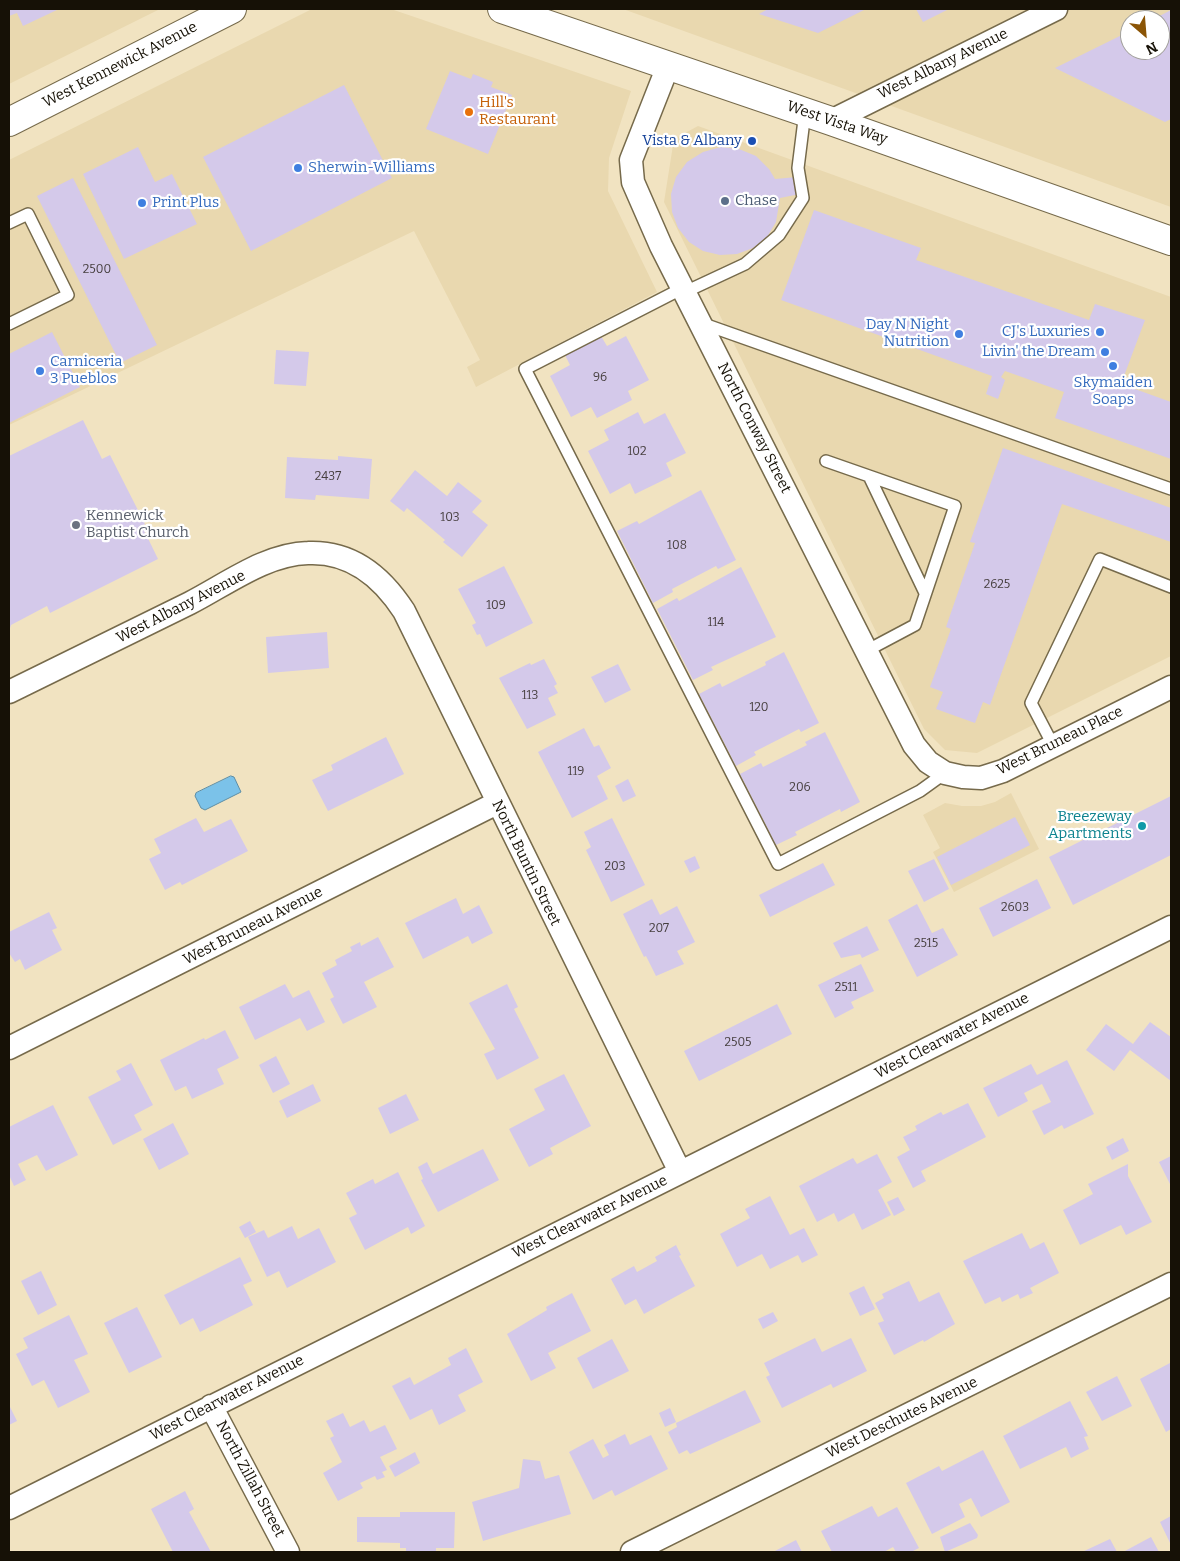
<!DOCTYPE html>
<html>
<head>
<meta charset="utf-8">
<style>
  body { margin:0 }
  #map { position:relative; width:1180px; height:1561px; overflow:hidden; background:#f1e3c1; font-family:Bitter,serif }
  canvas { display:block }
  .frame { position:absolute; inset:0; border:10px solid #161106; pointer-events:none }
  .north { position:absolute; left:1120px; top:10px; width:50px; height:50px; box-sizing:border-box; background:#fff; border:1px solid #a2a09b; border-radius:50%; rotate:153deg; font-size:14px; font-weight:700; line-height:20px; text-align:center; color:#161106 }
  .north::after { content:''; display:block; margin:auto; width:18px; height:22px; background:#8b5506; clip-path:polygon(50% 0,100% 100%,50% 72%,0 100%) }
</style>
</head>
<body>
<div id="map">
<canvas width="1180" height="1561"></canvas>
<div class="frame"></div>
<div class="north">N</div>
</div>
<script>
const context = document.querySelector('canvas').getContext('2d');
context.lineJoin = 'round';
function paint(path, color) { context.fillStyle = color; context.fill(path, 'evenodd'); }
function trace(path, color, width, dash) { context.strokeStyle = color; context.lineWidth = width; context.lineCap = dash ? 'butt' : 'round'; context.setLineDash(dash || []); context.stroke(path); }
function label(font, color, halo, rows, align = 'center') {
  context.font = font + ' Bitter,serif'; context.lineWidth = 4.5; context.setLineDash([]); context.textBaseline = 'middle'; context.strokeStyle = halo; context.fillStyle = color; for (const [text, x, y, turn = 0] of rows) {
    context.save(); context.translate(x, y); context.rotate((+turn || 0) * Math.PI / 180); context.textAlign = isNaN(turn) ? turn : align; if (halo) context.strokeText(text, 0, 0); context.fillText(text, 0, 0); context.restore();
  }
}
paint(new Path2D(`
  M9,9H160L9,84Z
  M312,9H391L631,91L609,158L608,191L657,292L476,387L467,367L480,360L414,231L9,425V160Z
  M623,9H1171V207ZM1130,20H1160V50H1130Z
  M698,126L1171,297V656L977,753L945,750L924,729L664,202L674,139Z
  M1011,793L1039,849L954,892L933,852L940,848L923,815L945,803L962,806H981L995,802Z`), '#e9d8af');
const water = new Path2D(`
  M231,776L234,777L241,792L205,810L201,808L195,796L196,793Z`);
paint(water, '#7bc2e9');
trace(water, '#5d8da5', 1);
paint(new Path2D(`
  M9,9H59L23,26L17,13L9,16Z
  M768,9H866L818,33L759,14Z
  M916,9H949L923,22Z
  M1171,10V119L1165,122L1055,68L1130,31V50H1160V20H1152Z
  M450,71L471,79L473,74L493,82L491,87L512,95L488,154L426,129Z
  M344,85L392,178L251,251L203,157Z
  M138,147L155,182L172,174L197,224L124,259L83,174Z
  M721,147L739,149L756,156L769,169L775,179L797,177L800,194L780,198L776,222L767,237L753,248L737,254L720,255L703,251L689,242L678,228L672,212L671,194L676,177L687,162L703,152Z
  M73,178L157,345L120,363L37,196Z
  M814,210L921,248L916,260L1089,320L1095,304L1145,320L1121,384L1171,402V459L1055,418L1064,392L1005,371L1001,377L1005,380L998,399L986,394L992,376L781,300Z
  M52,332L80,387L9,423V354Z
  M601,336L607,346L626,336L649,380L628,391L632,400L597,418L591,407L571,417L550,376L570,365L565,355Z
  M276,350L309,352L306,386L274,384Z
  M638,412L644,424L665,413L686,453L666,463L672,476L635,494L630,483L610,494L588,451L609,440L604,430Z
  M83,420L102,459L110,455L145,524L142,526L158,559L50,613L47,606L11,625L9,631V456Z
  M1003,448L1171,508V542L1062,504L990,705L983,702L975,723L936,709L943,692L930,687L951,629L946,627L975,543L970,542Z
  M338,456L372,459L369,499L316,495L315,500L285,498L287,457L338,460Z
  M415,470L447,496L458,482L482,501L472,512L488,525L462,557L443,542L445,540L407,508L404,512L390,501Z
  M701,490L736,560L718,569L716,566L672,589L673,592L653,603L617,531L637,521L639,524Z
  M504,566L533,623L486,647L480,634L477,635L472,625L476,623L458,589Z
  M741,567L776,637L711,667L713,670L693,680L657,609L677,598L679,601Z
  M327,632L329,668L268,673L266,637Z
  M784,652L819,723L801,732L799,729L754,752L756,755L736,766L699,694L720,683L722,687L766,665L765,662Z
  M544,659L557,684L554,686L558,693L548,698L556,715L527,729L499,678L530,663L531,665Z
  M618,664L631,690L605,703L591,677Z
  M584,728L594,747L599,745L611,768L597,776L608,799L572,818L538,752Z
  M825,732L860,802L841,812L840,809L795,832L797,835L776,845L740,774L761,763L763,767L807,745L805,742Z
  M386,737L404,774L328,811L312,780L333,770L331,765Z
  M628,779L636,796L623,802L615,786Z
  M1171,796V855L1073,905L1049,857Z
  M1015,817L1030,845L951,885L937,857Z
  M196,818L204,832L231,819L248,851L182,885L180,882L165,890L149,859L161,853L154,839Z
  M612,818L645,885L611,902L586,850L591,847L584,832Z
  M695,856L700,868L690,873L684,861Z
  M934,859L949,889L924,902L908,871Z
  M823,863L835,885L770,917L759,895Z
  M1037,879L1051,908L993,937L979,908Z
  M456,898L463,914L479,905L493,933L472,944L468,936L423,959L405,923Z
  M652,899L660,915L677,906L695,942L677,951L684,964L656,976L646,956L644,957L623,914Z
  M917,904L932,933L943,928L958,955L917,977L888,920Z
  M49,912L57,928L52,930L62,950L25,970L20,959L15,962L9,953V932Z
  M867,926L879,950L862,958L860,954L841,958L833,943Z
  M378,937L394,967L364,982L377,1007L343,1024L330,999L334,997L322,973L337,965L335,960L352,951L350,947L360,942L361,946Z
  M861,964L874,991L851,1002L854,1008L835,1018L818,985Z
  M285,984L293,998L309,990L325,1022L307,1031L300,1018L255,1040L239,1007Z
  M507,984L518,1007L514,1009L539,1058L497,1080L484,1054L495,1049L469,1003Z
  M777,1004L792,1034L699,1081L684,1051Z
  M1150,1022L1171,1037V1081L1130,1050L1114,1071L1086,1050L1106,1024L1133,1044Z
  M225,1030L239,1058L217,1069L224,1084L192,1099L186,1086L175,1091L160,1060L204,1038L205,1040Z
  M276,1056L290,1084L273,1093L259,1065Z
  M1067,1060L1094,1114L1064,1129L1062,1125L1044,1135L1032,1111L1051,1102L1042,1084L1024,1093L1028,1101L998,1117L983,1088L1031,1064L1037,1075Z
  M131,1063L153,1105L134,1115L142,1130L113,1145L88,1097L121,1080L116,1071Z
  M564,1074L591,1126L550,1148L553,1154L529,1167L509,1129L545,1110L534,1089Z
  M313,1084L321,1101L287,1118L279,1101Z
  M406,1094L419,1120L390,1134L378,1108Z
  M968,1103L986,1137L921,1171L926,1181L913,1188L897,1157L910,1150L903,1137L917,1130L915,1126L941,1112L943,1115Z
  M53,1105L78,1155L46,1171L37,1155L18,1164L26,1180L14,1186L9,1175V1127Z
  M173,1123L189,1154L159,1170L143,1139Z
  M1123,1138L1129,1151L1112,1160L1106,1147Z
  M483,1149L499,1180L438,1212L421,1180L423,1179L418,1167L427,1162L433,1174Z
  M877,1154L892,1182L878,1190L891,1215L862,1230L854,1213L838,1222L834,1213L817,1222L799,1186L853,1158L857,1164Z
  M1171,1156V1186L1159,1162Z
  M1128,1164V1176L1152,1222L1126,1235L1121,1225L1080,1245L1063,1210L1093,1194L1088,1184Z
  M398,1172L425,1226L411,1234L408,1227L365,1250L349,1218L357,1214L346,1193L373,1179L375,1184Z
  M770,1196L790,1235L804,1228L818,1255L802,1263L798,1255L770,1269L762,1254L737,1267L720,1234L750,1218L745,1209Z
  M898,1197L905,1210L894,1216L887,1202Z
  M250,1221L256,1232L245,1238L239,1227Z
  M292,1226L298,1239L319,1228L336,1262L287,1288L279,1271L267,1277L248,1237L264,1230L268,1238Z
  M1022,1233L1030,1249L1044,1242L1059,1273L1030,1288L1033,1293L1020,1299L1018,1294L1002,1302L1000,1297L985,1304L963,1261Z
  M676,1245L681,1255L679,1256L695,1286L644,1314L636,1299L625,1305L611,1279L634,1266L637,1272L657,1261L655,1257Z
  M240,1257L252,1281L243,1285L253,1305L200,1332L193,1318L180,1325L164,1295Z
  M41,1271L57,1305L38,1315L21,1281Z
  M909,1281L919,1302L939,1292L955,1324L924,1342L923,1340L894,1355L878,1323L884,1321L875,1303L884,1298L882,1294Z
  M864,1286L875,1309L860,1316L849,1293Z
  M572,1293L591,1331L548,1353L556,1368L531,1381L507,1334L547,1310L546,1307Z
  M137,1307L162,1357L129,1373L104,1323Z
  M773,1312L778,1321L763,1329L758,1319Z
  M69,1315L88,1354L74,1360L90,1392L58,1408L44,1380L32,1386L16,1354L28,1348L23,1338Z
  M815,1338L822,1352L851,1338L867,1371L833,1388L831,1384L782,1408L766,1377L770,1375L764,1363Z
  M612,1339L629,1371L593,1389L577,1358Z
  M466,1348L483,1382L458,1395L466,1411L439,1425L432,1409L410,1420L392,1386L410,1377L414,1385L451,1365L448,1358Z
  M1170,1363L1171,1429L1166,1432L1140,1379Z
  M1117,1376L1132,1406L1102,1421L1086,1392Z
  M745,1390L761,1422L690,1454L687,1450L679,1454L668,1432L677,1427L676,1423Z
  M1070,1401L1088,1436L1084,1437L1089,1449L1071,1458L1066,1447L1020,1469L1003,1436Z
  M9,1405L17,1421L9,1425Z
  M670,1408L676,1422L665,1427L659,1413Z
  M343,1413L350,1427L364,1420L370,1432L385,1425L397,1449L380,1457L387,1470L382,1472L385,1477L377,1480L375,1476L360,1483L363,1488L338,1501L323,1473L342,1462L330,1438L334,1436L326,1421Z
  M625,1434L630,1445L651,1435L668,1469L615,1496L612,1490L593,1500L569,1452L593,1439L603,1458L609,1455L604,1445Z
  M983,1450L1010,1502L981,1517L971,1498L959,1504L965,1517L932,1534L906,1483L939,1466L942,1471Z
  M415,1452L420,1463L395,1477L389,1466Z
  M523,1459L540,1461L545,1479L559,1475L571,1514L483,1541L472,1502L519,1488Z
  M185,1491L194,1509L189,1512L211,1552H173L151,1509Z
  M872,1506L878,1517L897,1507L919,1548L911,1552H896L893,1547L884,1552H832L821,1531Z
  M400,1512H455L454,1548H436V1551H406V1548H400V1543L357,1542V1517H400Z
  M1171,1516V1545L1160,1522Z
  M970,1523L978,1535L977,1538L945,1552L940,1537Z
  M1151,1537L1159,1552H1123Z
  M1110,1539L1117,1552H1082Z
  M796,1540L802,1552H773Z`), '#d4c9ea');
const lane = new Path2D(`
  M9,223L28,214L68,295L9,324
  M683,288L525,369L778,864L920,791L945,773
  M685,292L745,264L779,235L803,198L798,168L805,112
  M701,323L1171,489
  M826,461L955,506L915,625L866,651
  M869,476L925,593
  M1054,747L1031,703L1100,559L1171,587`);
const street = new Path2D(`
  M668,66L631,160L633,182L661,246L914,745L928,762L945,773L963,777L981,778L1003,771L1171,687
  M831,121L1056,9
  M9,692C69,662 130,633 190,603C227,584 266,554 308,553C351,551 382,577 404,611L680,1172
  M9,1048L497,803
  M211,1406L288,1552
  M9,1508L1171,927
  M632,1552L1171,1284`);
const secondary = new Path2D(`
  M502,9L831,121L1171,241
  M9,122L232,9`);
trace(lane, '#766a4b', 14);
trace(street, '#766a4b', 25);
trace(secondary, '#766a4b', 30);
trace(lane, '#fff', 11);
trace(street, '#fff', 22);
trace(secondary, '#fff', 28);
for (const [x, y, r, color] of [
  [469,112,5,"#e8710a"],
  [752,141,5,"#1a4fb4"],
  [298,168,5,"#3f7fe0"],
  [725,201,5,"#5c6f8a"],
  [142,203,5,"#3f7fe0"],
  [1100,332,5,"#3f7fe0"],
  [959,334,5,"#3f7fe0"],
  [1105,352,5,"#3f7fe0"],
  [1113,366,5,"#3f7fe0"],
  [40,371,5,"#3f7fe0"],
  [76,525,5,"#6b7280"],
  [1142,826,5,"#0f9aa8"]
]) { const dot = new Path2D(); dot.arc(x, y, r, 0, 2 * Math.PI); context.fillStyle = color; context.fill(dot); trace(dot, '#fff', 2); }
label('12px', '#463f3f', null, [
  ["2500",97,270],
  ["96",600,378],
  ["102",637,452],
  ["2437",328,477],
  ["103",450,518],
  ["108",677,546],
  ["2625",997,585],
  ["109",496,606],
  ["114",716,623],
  ["113",530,696],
  ["120",759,708],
  ["119",576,772],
  ["206",800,788],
  ["203",615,867],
  ["2603",1015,908],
  ["207",659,929],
  ["2515",926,944],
  ["2511",846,988],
  ["2505",738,1043]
]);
label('15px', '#161106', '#fff', [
  ["West Albany Avenue",943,64,-26],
  ["West Kennewick Avenue",120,65,-27],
  ["West Vista Way",837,123,19],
  ["North Conway Street",754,428,63],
  ["West Albany Avenue",181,607,-27],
  ["West Bruneau Place",1060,741,-26],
  ["North Buntin Street",526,863,64],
  ["West Bruneau Avenue",253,926,-27],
  ["West Clearwater Avenue",952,1036,-27],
  ["West Clearwater Avenue",590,1217,-26],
  ["West Clearwater Avenue",227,1398,-27],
  ["West Deschutes Avenue",902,1418,-26],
  ["North Zillah Street",250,1479,62]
]);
label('15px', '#c56008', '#fff', [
  ["Hill's",479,103],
  ["Restaurant",479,120]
], 'left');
label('15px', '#164399', '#fff', [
  ["Vista & Albany",742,141]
], 'right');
label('15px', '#366cbe', '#fff', [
  ["Sherwin-Williams",308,168],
  ["Print Plus",152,203],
  ["Day N Night",949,325,"right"],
  ["Nutrition",949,342,"right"],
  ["CJ's Luxuries",1090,332,"right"],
  ["Livin' the Dream",1095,352,"right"],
  ["Carniceria",50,362],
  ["3 Pueblos",50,379],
  ["Skymaiden",1113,383,"center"],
  ["Soaps",1113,400,"center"]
], 'left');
label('15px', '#4e5e75', '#fff', [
  ["Chase",735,201]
], 'left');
label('15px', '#5b616d', '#fff', [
  ["Kennewick",86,516],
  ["Baptist Church",86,533]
], 'left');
label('15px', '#0d838f', '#fff', [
  ["Breezeway",1132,817],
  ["Apartments",1132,834]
], 'right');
</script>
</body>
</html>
